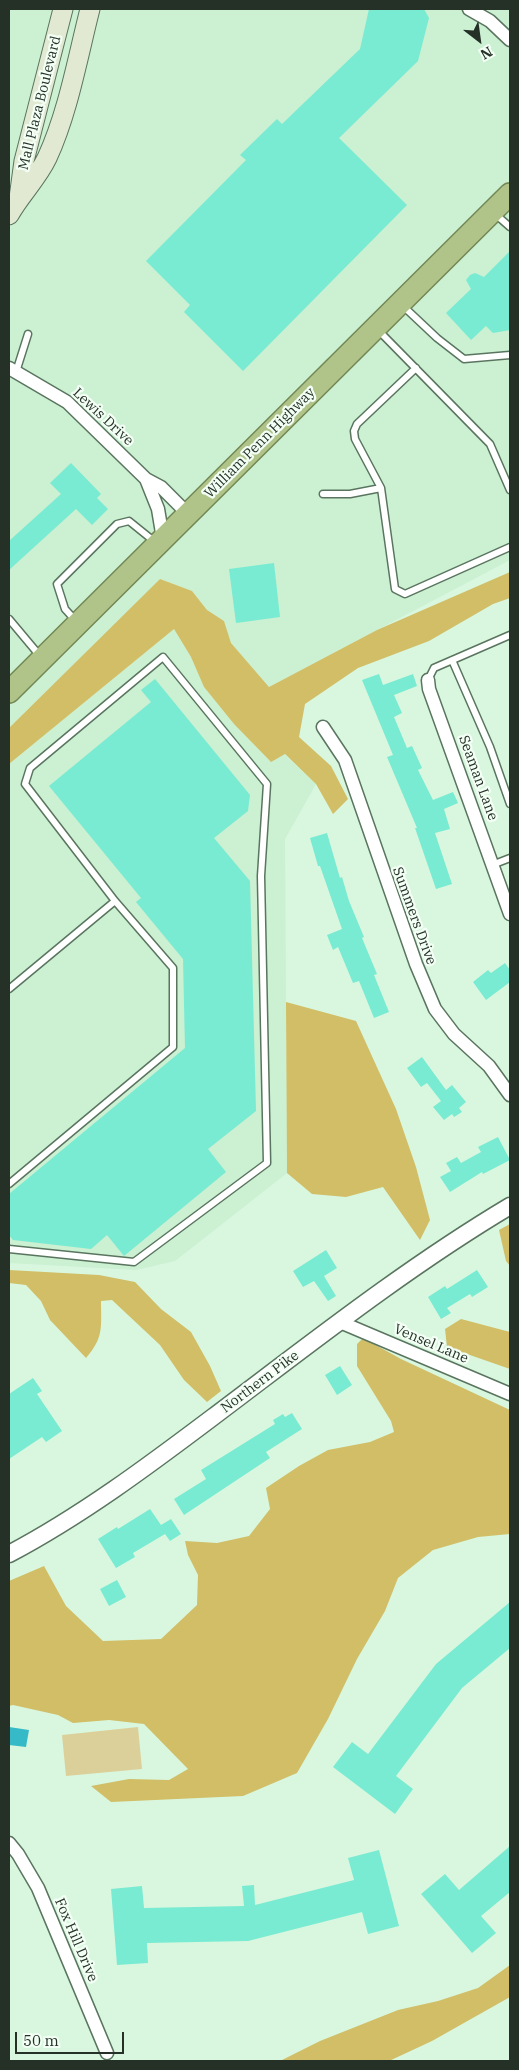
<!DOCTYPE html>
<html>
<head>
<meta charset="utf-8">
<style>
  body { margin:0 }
  #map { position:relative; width:519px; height:2070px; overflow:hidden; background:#d9f7df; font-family:"IBM Plex Serif",serif }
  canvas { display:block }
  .frame { position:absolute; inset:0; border:10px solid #253127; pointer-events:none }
  .north { position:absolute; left:454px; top:15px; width:50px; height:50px; -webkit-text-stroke:4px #f3fff5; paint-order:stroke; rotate:150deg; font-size:14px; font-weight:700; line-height:20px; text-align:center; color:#253127 }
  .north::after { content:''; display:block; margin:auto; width:18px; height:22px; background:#253127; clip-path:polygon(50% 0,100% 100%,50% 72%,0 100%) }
  .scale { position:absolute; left:15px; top:2032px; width:109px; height:22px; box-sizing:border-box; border:2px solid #253127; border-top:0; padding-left:6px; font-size:15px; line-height:18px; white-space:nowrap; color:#253127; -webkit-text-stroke:4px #f3fff5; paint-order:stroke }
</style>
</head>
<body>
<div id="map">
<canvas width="519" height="2070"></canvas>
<div class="frame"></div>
<div class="north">N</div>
<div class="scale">50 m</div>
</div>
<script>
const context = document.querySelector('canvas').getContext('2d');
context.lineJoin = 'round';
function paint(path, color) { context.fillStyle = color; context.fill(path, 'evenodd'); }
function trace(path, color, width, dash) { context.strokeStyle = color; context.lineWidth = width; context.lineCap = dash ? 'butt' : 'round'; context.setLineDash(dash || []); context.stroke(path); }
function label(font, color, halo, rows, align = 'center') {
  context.font = font + ' "IBM Plex Serif",serif'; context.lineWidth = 4.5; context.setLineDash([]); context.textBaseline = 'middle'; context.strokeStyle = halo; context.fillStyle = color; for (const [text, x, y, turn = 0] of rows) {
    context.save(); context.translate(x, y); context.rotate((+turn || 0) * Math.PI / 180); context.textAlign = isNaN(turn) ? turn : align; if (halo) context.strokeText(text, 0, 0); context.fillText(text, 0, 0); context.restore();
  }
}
paint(new Path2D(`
  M9,9H510V560L269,687L231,643L224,621L207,610L192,591L160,579L9,728Z
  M174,629L191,657L204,687L234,724L270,761L284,754L316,784L285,839L287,1173L175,1261L136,1270L9,1263V764Z`), '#cbf0d2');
paint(new Path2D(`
  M138,1727L142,1769L66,1776L62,1735Z`), '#dcd09a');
paint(new Path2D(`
  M510,572V598L493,604L429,641L358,668L305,704L299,737L331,766L348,799L333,814L316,784L285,754L271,762L234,724L204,687L191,657L174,629L9,764V728L160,579L192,591L207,610L224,621L231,643L269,687L377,630Z
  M286,1002L356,1021L396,1109L416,1167L430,1220L420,1240L383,1187L346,1197L312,1194L287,1173Z
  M510,1224V1266L506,1261L499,1230Z
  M9,1270L99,1275L135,1282L161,1309L191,1332L210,1366L221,1391L207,1402L184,1380L160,1345L112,1300L101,1301C101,1328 104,1337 86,1358L50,1320L41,1301L26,1285L9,1283Z
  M461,1319L510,1332V1369L447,1347L445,1329Z
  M363,1338L401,1359L510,1410V1534L478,1537L433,1550L398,1578L385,1611L357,1659L328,1719L297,1773L243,1796L111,1802L91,1786L129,1779L169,1780L188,1769L144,1724L109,1720L73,1723L58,1715L13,1705L9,1706V1581L44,1566L66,1606L103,1641L161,1639L197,1605L198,1575L188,1555L185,1541L217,1543L249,1536L270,1509L266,1488L299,1466L328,1450L370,1442L394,1432L391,1421L357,1366V1344Z
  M510,1965V1997L432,2041L389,2061H280L320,2041L398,2010L438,2001L478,1988Z`), '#d1be66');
paint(new Path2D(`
  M9,1727L29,1730L26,1747L9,1745Z`), '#36bac7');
paint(new Path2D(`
  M369,9H424L429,18L418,61L339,138L407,205L243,371L184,312L190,305L146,261L246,160L240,155L277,119L282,124L360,49Z
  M510,251V330L493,333L486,326L471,340L446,313L471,289L466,280L470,275L475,273L484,277Z
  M71,463L101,494L97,498L108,509L92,525L76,509L9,570V541L61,494L50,483Z
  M274,563L280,617L236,623L229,569Z
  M379,674L383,685L413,674L417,686L394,695L402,713L394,717L407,748L412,746L422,768L418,770L433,800L453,792L458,803L444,809L450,829L435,833L452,884L436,889L415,828H417L387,757L393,755L362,680Z
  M155,679L250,795L248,811L214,838L250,881L256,1111L208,1149L226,1172L124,1256L107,1235L91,1249L13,1240L9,1235V1194L185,1048L183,959L136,902L141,898L49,786L151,702L141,690Z
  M327,833L340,878L342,877L349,901L364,937L362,938L377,974L374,975L389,1012L374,1018L359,981L353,983L338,947L333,950L327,935L342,929L320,866H318L310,838Z
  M505,963L510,970V982L486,1000L473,982L488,970L491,973Z
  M422,1057L446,1090L452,1085L466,1102L459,1108L462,1112L454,1117L452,1114L444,1120L433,1107L441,1101L427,1083L421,1087L407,1068Z
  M498,1137L510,1160L483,1174L482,1172L450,1192L440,1177L451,1171L446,1163L457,1157L461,1163L481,1152L478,1147Z
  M326,1250L337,1268L324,1276L336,1296L328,1301L314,1281L303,1287L293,1271Z
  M477,1270L488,1287L472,1297L470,1294L447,1308L451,1313L441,1319L428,1297L445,1286L447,1289Z
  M340,1366L352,1385L337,1395L325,1375Z
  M33,1378L42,1391L37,1394L62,1431L46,1442L42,1437L9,1459V1394Z
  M292,1413L302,1429L266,1452L270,1458L184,1515L174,1499L206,1479L201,1470L275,1424L273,1420L283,1414L285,1417Z
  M150,1509L161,1525L171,1519L181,1534L170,1541L165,1534L133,1553L135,1557L116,1568L98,1539L117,1527L118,1529Z
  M117,1580L126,1597L109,1606L100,1589Z
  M510,1602V1648L462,1688L396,1776L413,1789L395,1814L333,1767L352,1742L368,1754L436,1664Z
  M510,1846V1892L481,1916L496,1933L472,1953L421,1894L445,1874L459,1890Z
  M379,1850L399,1926L368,1934L362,1912L248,1941L147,1943L148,1963L117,1965L111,1889L142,1886L144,1908L244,1906L242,1886L254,1885L255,1905L354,1880L348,1858Z`), '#78ebd2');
const service = new Path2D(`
  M494,213L510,227
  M403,306L437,338L464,359L510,355
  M378,330L490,444L510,490
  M416,368L357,424L354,431L355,439L381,488L395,589L405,594L510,547
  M16,372L28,334
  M323,494H350L381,488
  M9,619L40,656
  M75,620L65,609L57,584L117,524L129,521L155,542
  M452,660L490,747L510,804
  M428,680L434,668L510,635
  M492,865L510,858
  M9,989L115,901
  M9,1184L173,1047V968L115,901L25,784L30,768L163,657L267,784L261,876L267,1163L134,1262L9,1249`);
const minor = new Path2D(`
  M469,9L490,21L510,40
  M9,368L67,402L146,479L158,509L163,539
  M146,479L161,487L188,514
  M428,680L429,689L510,914
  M323,727L345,760L416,964L435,1009L454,1034L489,1066L510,1095
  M340,1322L510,1394
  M9,1843L18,1854L38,1888L107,2053`);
const tertiary = new Path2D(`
  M9,1554C81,1516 148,1466 213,1417C310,1344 406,1268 510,1206`);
const secondary = new Path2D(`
  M19,198L24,161L63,9
  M9,215C20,195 37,179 47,158C68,113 78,56 90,9`);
const trunk = new Path2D(`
  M9,692L510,194`);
trace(service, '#5a755f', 9);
trace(minor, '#5a755f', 15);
trace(tertiary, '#5a755f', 19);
trace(secondary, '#5a755f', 21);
trace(trunk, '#738754', 24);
trace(service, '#fff', 6);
trace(minor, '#fff', 12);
trace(tertiary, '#fff', 16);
trace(secondary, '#e2e9d3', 19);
trace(trunk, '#b0c48a', 21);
label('14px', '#253127', '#f3fff5', [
  ["Mall Plaza Boulevard",40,103,-76],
  ["Lewis Drive",103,417,43],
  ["William Penn Highway",260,443,-45],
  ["Seaman Lane",478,778,70],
  ["Summers Drive",414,916,70],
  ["Vensel Lane",431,1344,23],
  ["Northern Pike",260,1382,-37],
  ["Fox Hill Drive",76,1940,67]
]);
</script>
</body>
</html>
